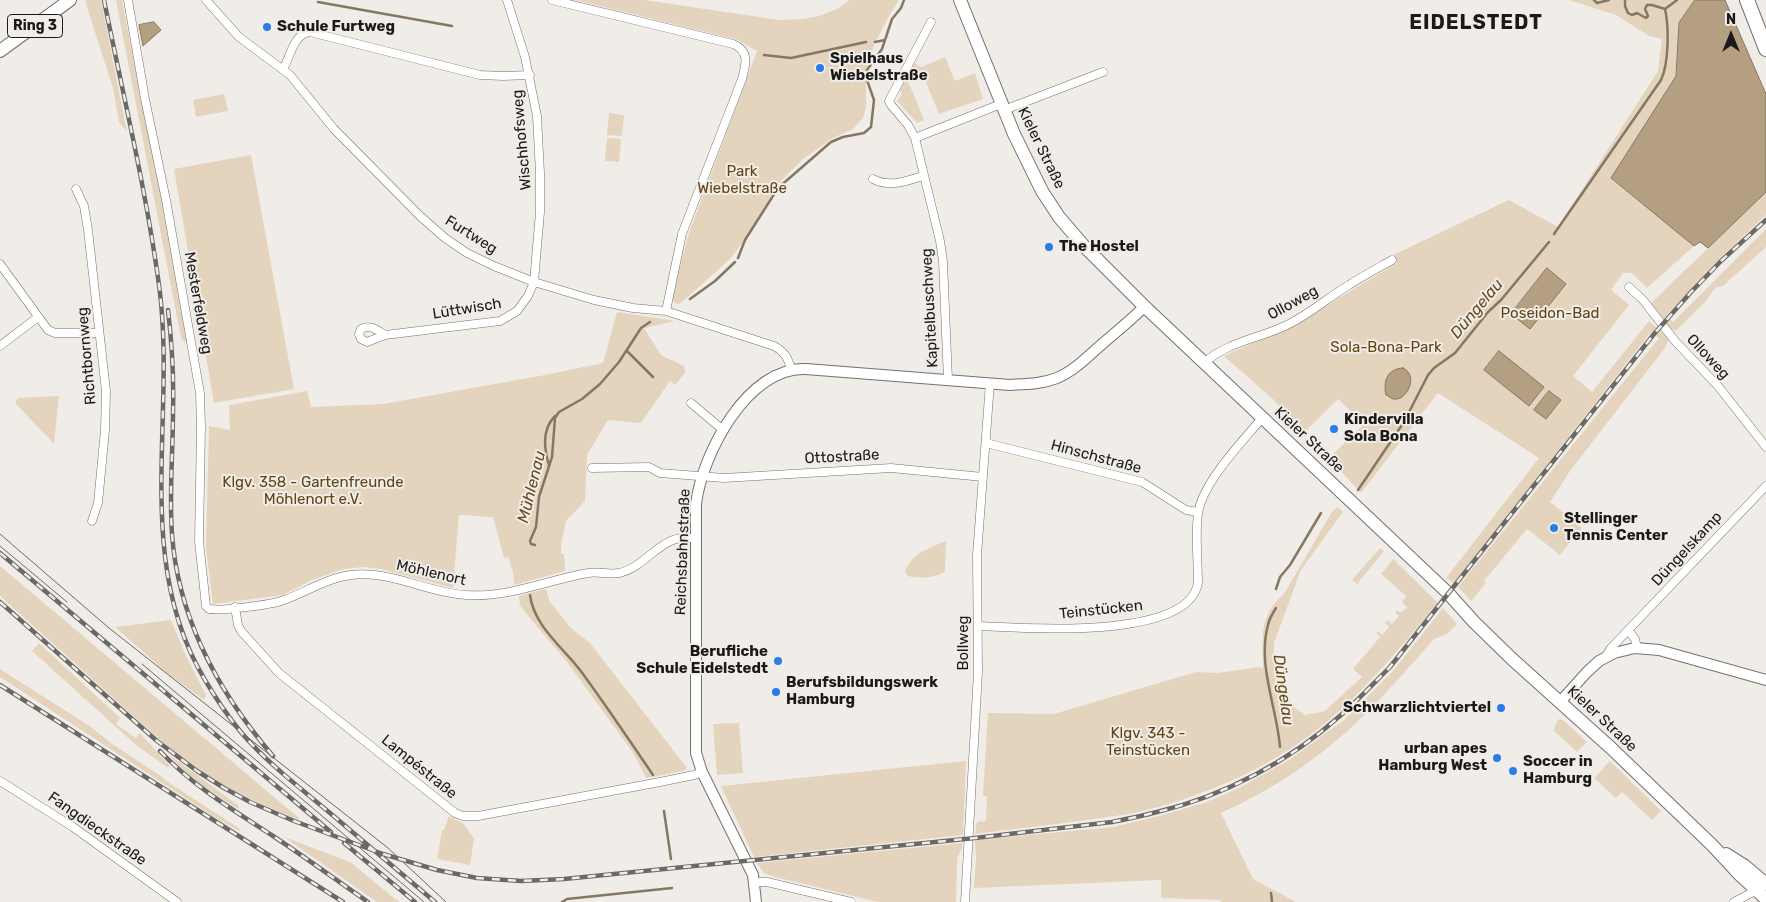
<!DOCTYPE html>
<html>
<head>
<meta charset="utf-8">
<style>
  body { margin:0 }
  #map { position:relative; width:1766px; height:902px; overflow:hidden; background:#f0ede8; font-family:Rubik,sans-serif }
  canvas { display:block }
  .north { position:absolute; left:1706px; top:10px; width:50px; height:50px; -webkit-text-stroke:4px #f0ede8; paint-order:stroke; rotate:0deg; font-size:14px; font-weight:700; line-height:20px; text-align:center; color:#1b1a18 }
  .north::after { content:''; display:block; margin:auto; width:18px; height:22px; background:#1b1a18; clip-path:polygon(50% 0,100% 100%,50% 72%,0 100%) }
</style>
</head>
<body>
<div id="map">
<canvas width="1766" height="902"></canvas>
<div class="north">N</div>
</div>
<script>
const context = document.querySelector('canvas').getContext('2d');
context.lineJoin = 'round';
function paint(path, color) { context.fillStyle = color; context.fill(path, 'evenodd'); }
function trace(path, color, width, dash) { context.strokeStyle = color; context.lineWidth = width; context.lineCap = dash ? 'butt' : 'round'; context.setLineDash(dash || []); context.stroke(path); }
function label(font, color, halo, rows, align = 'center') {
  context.font = font + ' Rubik,sans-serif'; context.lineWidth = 4; context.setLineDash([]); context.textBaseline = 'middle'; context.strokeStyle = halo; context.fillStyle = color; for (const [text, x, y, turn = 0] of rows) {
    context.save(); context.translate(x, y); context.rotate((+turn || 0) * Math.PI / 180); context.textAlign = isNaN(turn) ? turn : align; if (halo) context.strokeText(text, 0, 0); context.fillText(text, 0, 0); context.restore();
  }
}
paint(new Path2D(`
  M87,0H101L127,132L119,122L113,88L85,1Z
  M116,0H122L191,348L181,338Z
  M576,0H645L779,20L804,19L819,16L839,8L849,0H899L889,16L874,45L866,70V107L863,118L853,129L833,138L803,159L778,184L743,242L730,259L681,303L677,304L672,299V295L689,233L757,51L738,40Z
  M1569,0H1695L1679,23L1676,76L1611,178L1694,246L1647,288L1632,273H1623L1611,290L1629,305L1573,376L1592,392L1649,321L1669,339L1665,348L1570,471L1550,502L1582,528L1560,555L1527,529L1484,581L1486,583L1471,601L1458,587L1659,338L1651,332L1454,583L1446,578L1539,458L1438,393L1361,493L1329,458L1364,424L1338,399L1304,433L1275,401L1224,356L1299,322L1397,263L1393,255L1509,200L1558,227L1658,71L1662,39L1649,36L1616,15Z
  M945,57L955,81L975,73L983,99L939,114L923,75L908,81L924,120L917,123L897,101L902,94L899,87L914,63L921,67Z
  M224,94L228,111L196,117L193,100Z
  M609,113L624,115L622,136L607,135Z
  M607,138L621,139L619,162L605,161Z
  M251,155L294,389L214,403L174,169Z
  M1766,192V215L1719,259L1666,316L1673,322L1766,229V247L1723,286L1715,288L1706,301L1676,331C1663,326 1658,315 1651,303Z
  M617,312L675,321L644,328L661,355L684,366L685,373L675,385L670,381L641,423L608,420L587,455L585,501L566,521L561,545V554H564L565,571L514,585L513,572L508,557L504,558L493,517L459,515L453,588L381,569L364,567L343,569L312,580L283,595L213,604L206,547L209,426L230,430L229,405L307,391L311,407L383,404L545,375L603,363Z
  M59,396L54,444L15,403L18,398Z
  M1338,507L1343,512L1301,570L1274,643V672L1283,699L1305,715L1325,711L1362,677L1353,669L1380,637L1376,633L1378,631L1382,635L1389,627L1385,623L1387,620L1392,624L1399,616L1395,612L1397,610L1401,613L1407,607L1402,602L1406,596L1381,574L1393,559L1438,603C1406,641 1375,679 1338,712C1288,758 1223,789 1158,807C1130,815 1101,818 1072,822C1040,826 1007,830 975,834L977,822L986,821L987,796H983L988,713L1054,714L1196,672L1218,673L1259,667L1263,669C1263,638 1258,616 1284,594L1333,510Z
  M946,541L945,572C934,578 920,579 908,576L905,572C911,553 930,548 946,541Z
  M1380,548L1384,551L1357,584L1352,580Z
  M0,566L299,818L298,820L237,793L195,768L159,739L0,596Z
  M546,589L550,602L571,628L590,643L687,768L683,771L646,778L634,754L567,662L520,606L519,596Z
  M1443,608L1457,624L1447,634L1434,639C1410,666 1386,694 1359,720C1319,759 1272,790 1221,813L1253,879L1296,902H1221V900L1161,898V880L974,888L976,857L975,840L1113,827L1159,816L1204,803L1239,788L1289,760L1344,720L1393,671Z
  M171,620L186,656L206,695L204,700L167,673L115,627Z
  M39,643L120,718L116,724L136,738L140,733L170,766L168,768L136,745L32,651Z
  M0,669L91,727L112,744L161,776L168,782L240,829L239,831L219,820L0,677Z
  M1559,719L1563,720L1587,742L1577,752L1554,731L1556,723Z
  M739,723L743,773L717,775L713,724Z
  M167,753L239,806L238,809C212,793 187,776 167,753Z
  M966,761L963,835L754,857L721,786Z
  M1610,761L1661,811L1652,820L1622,792L1616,798L1594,778Z
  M449,816L464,824L474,839L470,865L437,859L442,830H444Z
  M284,837L350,862L399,902H377Z
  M962,843V848L957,858L956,902H878L775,877L764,873L757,863Z`), '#e4d4be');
const water = new Path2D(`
  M1695,0H1725L1766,94V192L1708,248L1700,242L1694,246L1611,178L1676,76L1679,23Z
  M154,22L161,30L143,46L139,25Z
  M1547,268L1566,284L1530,329L1511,314Z
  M1499,351L1544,387L1529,406L1484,370Z
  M1403,368C1420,376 1406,402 1393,399C1392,399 1387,395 1386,395C1383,381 1387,369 1403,368Z
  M1549,391L1561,400L1546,419L1534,410Z`);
paint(water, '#b49f82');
trace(water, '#867762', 1);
trace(new Path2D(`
  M1594,0L1597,3L1609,0
  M1625,0V6L1628,13L1632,15L1637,13L1646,18L1648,16L1645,9L1647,5H1652L1665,9L1677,0
  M318,2L452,26
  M875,42L885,40
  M764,55L791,58L866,42
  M1554,234L1661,80C1669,63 1669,27 1665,9
  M738,258L745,240L778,188L831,142L843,137L864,133L871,127L874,100L867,80V70L882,49L892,19L901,8L904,0
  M690,299L715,281L735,262
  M627,351L653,377
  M549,465C544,449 542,429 555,416
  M1358,490L1404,422L1428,375L1434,368L1455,353L1488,312L1501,300L1549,242
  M535,545L531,544L530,541L536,527L539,497L552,457L555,418L559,412L582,399L600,384L619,362L641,328L650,322
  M1276,589L1280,577L1290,565L1321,513
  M530,595C534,627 565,649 583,674C607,707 630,741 653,775
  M1276,608C1273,613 1269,619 1268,625C1257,665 1277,708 1280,747
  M664,811L671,859
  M1271,893L1272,902
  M562,902L567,899L672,888`), '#867762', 2.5);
const minor = new Path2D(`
  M128,0L145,99L166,200L200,393L201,427L199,541L206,606L209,609C222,611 271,605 284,600C307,592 326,578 351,575C391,570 427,593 466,595C509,598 547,580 588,573C598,571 609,575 619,573C640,569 654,547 673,540C680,537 689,538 696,538
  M206,0L239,37L290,75L334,129L420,216L445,238L467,253L494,266L534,282L594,300L633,308L666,311L774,346C785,352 788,358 791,369
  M552,0L733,44C750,51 746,64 742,79L682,234L666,311
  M931,22L889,101L891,105L908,125L915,138L940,241L943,261L948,380
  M283,69C291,56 293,34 310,32L480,75L503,76L530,75
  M1004,110L1103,72
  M915,138L1001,104
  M873,179C890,188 906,181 923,176
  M76,189L84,206L88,230L106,391L105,430L98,503L92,521
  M0,264L48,330L55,333H99
  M1629,287L1643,300L1675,341L1718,386L1766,447
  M385,335C377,330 370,324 361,329L359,334L361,339L367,342L385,335L500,321L517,311L528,296L534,282L540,212V173L537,116L525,57L507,0
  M0,346L38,317
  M1204,363C1228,341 1263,338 1291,323C1312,312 1329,297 1349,285C1363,276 1378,268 1392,260
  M691,403L723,430
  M986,443L1142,482L1186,510L1198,512
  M592,468L649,467L660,473L724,478L891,468L983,477
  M235,607L238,625L241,631L279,673L455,813L463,816H478L660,782L694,775L702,772
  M979,626C1022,628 1188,641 1198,583C1198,560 1195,536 1198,514C1202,483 1242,442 1262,418
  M1629,631L1635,639L1637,648
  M1606,656L1611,648L1766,486
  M0,781L73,827L177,902
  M755,882H767L851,902
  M965,902L978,672L977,555L990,383
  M1734,902L1759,889`);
const tertiary = new Path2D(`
  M1560,702L1587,672L1599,661L1614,653L1635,648L1659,650L1766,680
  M756,902L753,875L702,772L696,753V504C702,454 748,366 806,369L1010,385C1026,384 1042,384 1057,378C1074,371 1087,357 1101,345C1116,332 1131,320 1145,306`);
const primary = new Path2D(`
  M960,0L1014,134L1042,191L1059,217L1083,245L1143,305L1448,593L1474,622L1512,659L1611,748L1713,846L1738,873L1766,899
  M0,51L70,0
  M1726,854L1745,866L1766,884`);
const motorway = new Path2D(`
  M1747,0L1766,49`);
trace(minor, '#74716d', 9);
trace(tertiary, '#74716d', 12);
trace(primary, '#74716d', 14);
trace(motorway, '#74716d', 16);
trace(minor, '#fff', 8);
trace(tertiary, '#fff', 10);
trace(primary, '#fff', 12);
trace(motorway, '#fff', 14);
trace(new Path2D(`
  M0,534L109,628L388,848L446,902
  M0,546L67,602
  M142,664L424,902`), '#6b6966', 1);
const rail = new Path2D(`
  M104,0C123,95 146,189 159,285C177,417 132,559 205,680C215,697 227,715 240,731C266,762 299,787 330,813C365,843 400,872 435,902
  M168,310C172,344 174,378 173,412C173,453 169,494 172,534C178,618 219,693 273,756
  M0,553L331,832
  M0,602L157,741L197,771L224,788L250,802L294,821L383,854L437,870L477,878L521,881L564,879L975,838L1112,822C1127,819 1142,816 1157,812C1224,796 1290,761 1341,715C1358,700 1374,683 1390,667L1654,334L1692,291L1721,261L1766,220
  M0,685L343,902
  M160,751C193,786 233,810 273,836C305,857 336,880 368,902
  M344,843L415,902`);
trace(rail, '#6b6966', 4.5);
trace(rail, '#f0ede8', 2.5, [8]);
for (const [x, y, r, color] of [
  [267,27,5,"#297de8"],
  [820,68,5,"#297de8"],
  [1049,247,5,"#297de8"],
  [1334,429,5,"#297de8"],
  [1554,528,5,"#297de8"],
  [778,661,5,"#297de8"],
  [776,692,5,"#297de8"],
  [1501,708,5,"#297de8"],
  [1497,758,5,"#297de8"],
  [1513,771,5,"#297de8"]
]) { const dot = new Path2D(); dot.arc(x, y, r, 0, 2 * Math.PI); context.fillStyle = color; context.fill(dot); trace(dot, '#f0ede8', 2); }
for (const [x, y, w] of [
  [35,26,55]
]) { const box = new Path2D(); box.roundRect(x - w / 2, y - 11.5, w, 23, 4); context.fillStyle = '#f0ede8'; context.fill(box); trace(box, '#1b1a18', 1); }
label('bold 14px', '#1b1a18', null, [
  ["Ring 3",35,26]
]);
label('bold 15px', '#1b1a18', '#f0ede8', [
  ["Schule Furtweg",277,27],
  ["Spielhaus",830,59],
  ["Wiebelstraße",830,76],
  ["The Hostel",1059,247],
  ["Kindervilla",1344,420],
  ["Sola Bona",1344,437],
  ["Stellinger",1564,519],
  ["Tennis Center",1564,536],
  ["Berufliche",768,652,"right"],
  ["Schule Eidelstedt",768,669,"right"],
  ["Berufsbildungswerk",786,683],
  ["Hamburg",786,700],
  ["Schwarzlichtviertel",1491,708,"right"],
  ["urban apes",1487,749,"right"],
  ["Hamburg West",1487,766,"right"],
  ["Soccer in",1523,762],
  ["Hamburg",1523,779]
], 'left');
label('15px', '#1b1a18', '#f0ede8', [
  ["Wischhofsweg",522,140,-95],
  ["Kieler Straße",1041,148,64],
  ["Furtweg",471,235,32],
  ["Mesterfeldweg",198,303,80],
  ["Olloweg",1293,303,-29],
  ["Kapitelbuschweg",930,308,-93],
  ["Lüttwisch",467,309,-9],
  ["Richtbornweg",87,356,-95],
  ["Olloweg",1708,357,47],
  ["Kieler Straße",1309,440,43],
  ["Ottostraße",842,457,-3],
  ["Hinschstraße",1096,457,15],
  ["Düngelskamp",1687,549,-47],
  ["Reichsbahnstraße",683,552,-88],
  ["Möhlenort",431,573,13],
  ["Teinstücken",1101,610,-6],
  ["Bollweg",964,643,-90],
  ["Kieler Straße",1602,719,43],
  ["Lampéstraße",419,767,39],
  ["Fangdieckstraße",97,829,35]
]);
label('15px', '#614410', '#f0ede8', [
  ["Park",742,172],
  ["Wiebelstraße",742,189],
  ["Poseidon-Bad",1550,314],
  ["Sola-Bona-Park",1386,348],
  ["Klgv. 358 - Gartenfreunde",313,483],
  ["Möhlenort e.V.",313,500],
  ["Klgv. 343 -",1148,734],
  ["Teinstücken",1148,751]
]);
label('italic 16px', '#694b19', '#f0ede8', [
  ["Düngelau",1477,309,-50],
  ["Mühlenau",532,487,-76],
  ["Düngelau",1283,690,82]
]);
context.letterSpacing = '1px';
label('bold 20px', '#1b1a18', '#f0ede8', [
  ["EIDELSTEDT",1476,23]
]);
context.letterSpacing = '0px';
</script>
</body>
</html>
